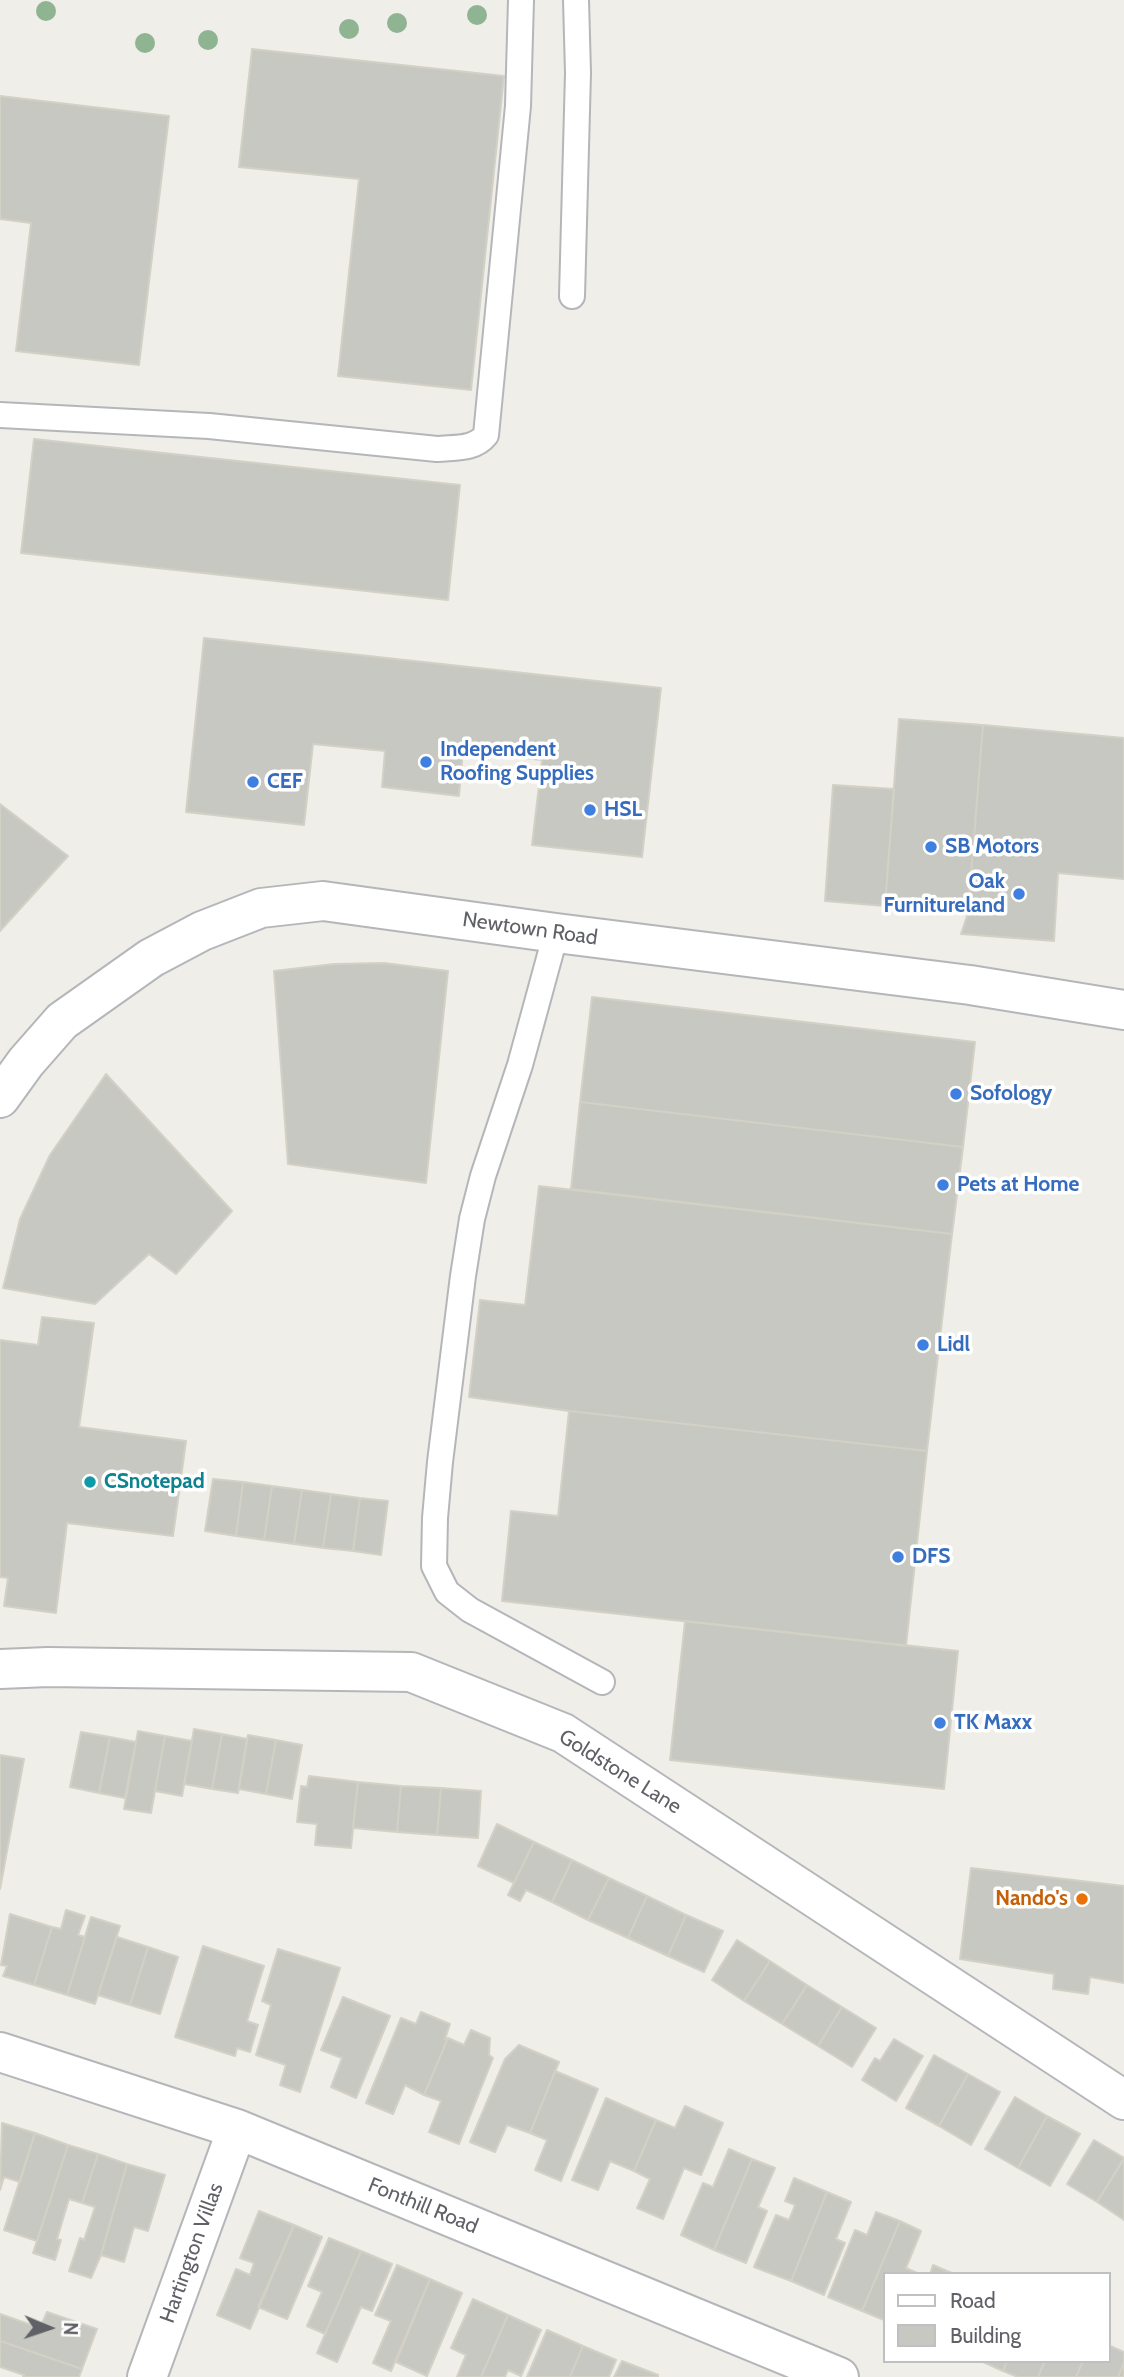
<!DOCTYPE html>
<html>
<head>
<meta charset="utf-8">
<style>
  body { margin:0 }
  #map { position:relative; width:1124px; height:2377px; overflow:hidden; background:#efeee8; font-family:Cabin,sans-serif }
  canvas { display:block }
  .legend { position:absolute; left:883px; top:2272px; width:228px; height:91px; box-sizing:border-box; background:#fff; border:2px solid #bfc0c2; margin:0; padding:9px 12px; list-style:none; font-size:21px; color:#5f6166 }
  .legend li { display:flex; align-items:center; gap:14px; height:35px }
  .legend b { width:35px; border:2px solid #bfc0c2 }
  .north { position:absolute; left:14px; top:2293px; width:70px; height:70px; -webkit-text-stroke:5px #fff; paint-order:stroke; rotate:92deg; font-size:19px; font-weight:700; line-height:28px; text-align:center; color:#5f6166 }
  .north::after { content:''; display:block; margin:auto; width:24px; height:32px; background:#5f6166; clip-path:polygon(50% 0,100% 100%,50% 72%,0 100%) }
</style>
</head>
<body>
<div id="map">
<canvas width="1124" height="2377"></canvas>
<ul class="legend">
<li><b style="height:9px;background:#fff"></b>Road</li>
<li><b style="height:19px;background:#c8c8c2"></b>Building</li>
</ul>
<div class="north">N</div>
</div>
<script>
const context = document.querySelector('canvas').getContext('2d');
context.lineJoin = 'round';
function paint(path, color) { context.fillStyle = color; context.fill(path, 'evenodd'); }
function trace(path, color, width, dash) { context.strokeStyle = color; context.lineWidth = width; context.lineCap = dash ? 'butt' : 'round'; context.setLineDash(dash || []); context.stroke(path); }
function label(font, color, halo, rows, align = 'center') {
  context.font = font + ' Cabin,sans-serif'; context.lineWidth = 7; context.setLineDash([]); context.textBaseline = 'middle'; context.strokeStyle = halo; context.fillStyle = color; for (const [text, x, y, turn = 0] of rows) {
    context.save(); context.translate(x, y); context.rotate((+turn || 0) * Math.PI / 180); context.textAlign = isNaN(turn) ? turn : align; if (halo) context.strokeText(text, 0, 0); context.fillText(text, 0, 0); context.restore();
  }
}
const building = new Path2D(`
  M252,49L504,76L471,390L338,376L359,179L239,167Z
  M0,96L169,116L139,365L16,351L31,223L0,219Z
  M34,439L460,485L448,600L21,553Z
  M204,638L661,688L642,857L532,845L542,760L463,751L459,796L382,787L385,751L313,744L304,825L186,812Z
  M899,719L983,725L968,913L885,906Z
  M983,725L1124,738V879L1058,873L1054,941L961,934L968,913Z
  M833,785L894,789L885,906L825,901Z
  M0,804L68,856L0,931Z
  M384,963L448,971L426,1183L288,1164L274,971L334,964Z
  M592,997L975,1042L963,1147L580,1102Z
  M106,1074L232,1211L176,1274L149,1254L95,1304L3,1288L20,1219L50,1155Z
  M580,1102L963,1147L952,1234L571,1189Z
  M539,1186L952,1234L927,1451L569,1411L469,1397L480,1300L525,1305Z
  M42,1317L94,1323L79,1427L186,1441L173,1536L67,1523L56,1613L4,1606L8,1578L0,1577V1340L38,1345Z
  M569,1411L927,1451L906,1646L502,1601L511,1511L558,1516Z
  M213,1479L243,1482L236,1536L205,1531Z
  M243,1482L272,1486L264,1540L236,1536Z
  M272,1486L302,1490L294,1544L264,1540Z
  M302,1490L331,1494L323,1548L294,1544Z
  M331,1494L360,1498L353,1551L323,1548Z
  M360,1498L388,1501L381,1555L353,1551Z
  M685,1621L958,1651L944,1789L670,1760Z
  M194,1729L222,1734L212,1789L184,1784Z
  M138,1731L165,1736L151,1813L124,1809Z
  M81,1732L110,1737L99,1793L70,1787Z
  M222,1734L247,1739L238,1793L212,1789Z
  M248,1735L276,1740L266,1794L239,1789Z
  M165,1736L192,1741L182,1796L155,1791Z
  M110,1737L136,1742L125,1798L99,1793Z
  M276,1740L302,1745L292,1799L266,1794Z
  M0,1755L24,1759L0,1889Z
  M309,1776L358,1782L351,1848L315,1845L317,1824L297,1822L301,1786L307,1787Z
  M358,1782L401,1786L397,1832L353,1828Z
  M401,1786L441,1788L437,1835L397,1832Z
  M441,1788L481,1791L478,1838L437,1835Z
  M497,1824L534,1842L514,1883L478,1866Z
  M534,1842L572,1860L552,1902L526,1890L520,1901L508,1895Z
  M572,1860L609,1878L588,1920L552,1902Z
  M971,1868L1124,1886V1983L1090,1977L1088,1994L1053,1989L1054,1974L960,1959Z
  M609,1878L647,1896L628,1938L588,1920Z
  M647,1896L686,1915L668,1956L628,1938Z
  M66,1910L85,1916L78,1935L85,1937L67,1995L34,1985L52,1927L61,1929Z
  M10,1914L52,1927L34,1985L3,1976L7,1966L1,1965Z
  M686,1915L723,1931L704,1972L668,1956Z
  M91,1917L120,1926L95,2004L67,1995Z
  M117,1937L148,1947L130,2005L98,1995Z
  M737,1940L770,1961L744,2001L712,1980Z
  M203,1946L264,1966L247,2021L258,2025L250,2052L237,2048L235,2056L175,2037Z
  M148,1947L178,1957L160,2014L130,2005Z
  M278,1949L340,1968L300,2092L280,2085L286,2065L256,2055L271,2005L262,2001Z
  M770,1961L807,1985L782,2024L744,2001Z
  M807,1985L842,2007L818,2046L782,2024Z
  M343,1997L390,2016L356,2098L331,2087L342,2058L321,2050Z
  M842,2007L876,2028L852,2067L818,2046Z
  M421,2012L450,2024L445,2039L448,2038L424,2095L405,2085L393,2114L366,2103L401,2018L416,2024Z
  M471,2030L490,2038L489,2055L493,2058L459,2144L429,2132L441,2101L424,2095L448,2038L464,2045Z
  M894,2039L923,2056L896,2101L862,2080L875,2058L880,2061Z
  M519,2045L559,2062L530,2133L507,2125L495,2152L470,2142L505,2059Z
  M934,2055L968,2074L939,2126L906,2108Z
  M555,2071L598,2089L561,2181L535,2170L547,2140L530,2133Z
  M968,2074L1000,2092L971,2145L939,2126Z
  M1015,2097L1047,2116L1018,2168L985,2149Z
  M606,2098L656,2120L634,2171L610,2161L598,2190L572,2180Z
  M685,2106L723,2123L701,2175L684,2168L663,2219L637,2208L650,2179L634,2171L656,2120L675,2128Z
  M1047,2116L1080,2134L1050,2186L1018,2168Z
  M2,2123L35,2133L20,2182L4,2177L0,2190Z
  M35,2133L68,2145L37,2241L4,2230Z
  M1094,2140L1124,2158L1097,2202L1067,2184Z
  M68,2145L98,2154L82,2203L69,2199L57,2239L61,2240L55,2260L33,2253Z
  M729,2149L752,2159L714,2250L681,2235L703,2183L713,2187Z
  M98,2154L127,2164L101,2255L91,2278L69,2271L80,2238L84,2240L95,2207L82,2203Z
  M752,2159L775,2168L758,2207L767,2211L746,2263L714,2250Z
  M1124,2159V2220L1097,2202Z
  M127,2164L165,2175L148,2231L134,2227L124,2262L101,2255Z
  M794,2178L827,2192L791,2281L754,2267L776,2215L789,2220L795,2205L785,2201Z
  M827,2192L851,2202L836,2239L845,2243L824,2295L791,2281Z
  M259,2211L294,2225L250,2329L217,2315L236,2269L250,2275L254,2263L240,2258Z
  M876,2212L900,2221L862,2311L828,2297L855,2230L867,2235Z
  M900,2221L921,2231L906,2268L917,2273L884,2274V2320L862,2311Z
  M294,2225L322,2237L287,2319L258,2307Z
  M329,2238L361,2251L325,2334L307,2326L322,2292L308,2286Z
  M361,2251L392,2264L372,2311L361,2307L337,2362L317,2353Z
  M397,2265L430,2279L391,2371L373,2363L391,2321L375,2315Z
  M933,2265L954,2274H930Z
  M430,2279L462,2293L427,2376L396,2362Z
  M473,2299L508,2315L481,2377H457L466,2355L451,2348Z
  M47,2312L97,2329L82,2369L0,2341V2314L40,2328Z
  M508,2315L541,2330L521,2376L508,2370L505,2377H481Z
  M547,2330L583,2346L570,2377H527Z
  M0,2341L82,2369L79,2377H23L24,2375L0,2367Z
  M1108,2345L1124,2352V2362L1118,2377H1076L1083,2361H1108Z
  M583,2346L616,2360L609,2377H570Z
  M622,2361L658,2375V2377H614Z
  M981,2361H1007L1003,2371Z
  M1007,2361H1045L1038,2377H1018L1003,2371Z
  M1045,2361H1083L1076,2377H1038Z
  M1124,2362V2377H1118Z`);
paint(building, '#c8c8c2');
trace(building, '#d3d1c6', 2);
const lane = new Path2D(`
  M572,296L578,73L576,0
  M0,415L209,426L437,449C455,447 474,450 486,435L518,106L521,0
  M556,933L520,1065L483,1176L472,1219L463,1276L440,1462L435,1518L434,1566L447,1592L470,1610L602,1682`);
const street = new Path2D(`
  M0,1098L26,1062L62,1021L151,958L202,931L261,908L323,901L556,933L970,985L1124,1010
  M0,1669L48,1667L411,1672L563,1733L1124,2100
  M0,2052L237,2129L839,2377
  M147,2377L237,2129`);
trace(lane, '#b4b6ba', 28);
trace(street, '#b4b6ba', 42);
trace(lane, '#fff', 24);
trace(street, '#fff', 38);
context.fillStyle = '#8fb492';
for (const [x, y] of [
  [46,11],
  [477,15],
  [397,23],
  [349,29],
  [208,40],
  [145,43]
]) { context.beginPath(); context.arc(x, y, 10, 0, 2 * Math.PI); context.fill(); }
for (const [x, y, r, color] of [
  [426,762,7,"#3f7fe0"],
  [253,782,7,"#3f7fe0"],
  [590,810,7,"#3f7fe0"],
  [931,847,7,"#3f7fe0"],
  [1019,894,7,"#3f7fe0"],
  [956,1094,7,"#3f7fe0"],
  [943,1185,7,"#3f7fe0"],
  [923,1345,7,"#3f7fe0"],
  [90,1482,7,"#0f9aa8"],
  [898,1557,7,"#3f7fe0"],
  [940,1723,7,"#3f7fe0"],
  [1082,1899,7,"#e8710a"]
]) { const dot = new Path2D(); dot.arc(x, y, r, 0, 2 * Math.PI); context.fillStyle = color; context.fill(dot); trace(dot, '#fff', 2.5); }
label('bold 21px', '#366cbe', '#fff', [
  ["Independent",440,750],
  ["Roofing Supplies",440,774],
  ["CEF",267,782],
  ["HSL",604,810],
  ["SB Motors",945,847],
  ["Oak",1005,882,"right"],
  ["Furnitureland",1005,906,"right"],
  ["Sofology",970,1094],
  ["Pets at Home",957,1185],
  ["Lidl",937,1345],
  ["DFS",912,1557],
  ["TK Maxx",954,1723]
], 'left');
label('21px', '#5f6166', '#fff', [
  ["Newtown Road",530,929,8],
  ["Goldstone Lane",620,1772,32],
  ["Fonthill Road",423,2206,22],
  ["Hartington Villas",192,2253,-70]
]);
label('bold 21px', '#0d838f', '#fff', [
  ["CSnotepad",104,1482]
], 'left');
label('bold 21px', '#c56008', '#fff', [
  ["Nando's",1068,1899]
], 'right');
</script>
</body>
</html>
